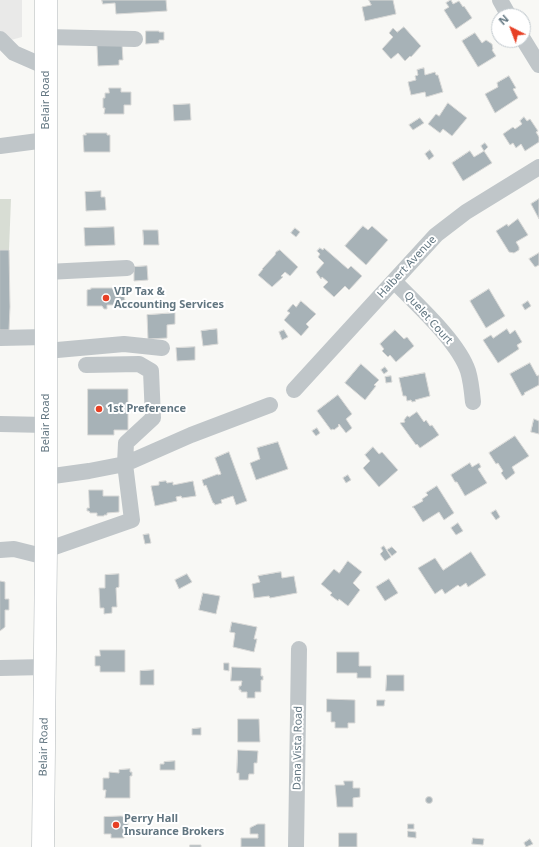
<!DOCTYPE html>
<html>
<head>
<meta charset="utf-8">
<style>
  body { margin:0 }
  #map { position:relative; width:539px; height:847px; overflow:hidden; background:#f8f8f5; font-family:"Noto Sans",sans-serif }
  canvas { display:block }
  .north { position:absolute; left:491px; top:8px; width:40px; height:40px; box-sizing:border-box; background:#fff; border:1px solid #c0c8cd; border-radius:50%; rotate:318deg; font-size:11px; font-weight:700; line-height:16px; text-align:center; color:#627681 }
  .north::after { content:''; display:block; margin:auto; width:14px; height:18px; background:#e74025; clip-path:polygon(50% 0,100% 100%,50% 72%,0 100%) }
</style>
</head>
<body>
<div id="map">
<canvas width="539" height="847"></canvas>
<div class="north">N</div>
</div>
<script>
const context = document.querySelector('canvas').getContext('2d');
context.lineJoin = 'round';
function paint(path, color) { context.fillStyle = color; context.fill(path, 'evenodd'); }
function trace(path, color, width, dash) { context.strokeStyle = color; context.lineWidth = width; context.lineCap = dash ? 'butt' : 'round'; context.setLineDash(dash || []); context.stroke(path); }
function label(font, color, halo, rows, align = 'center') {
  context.font = font + ' "Noto Sans",sans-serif'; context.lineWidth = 4; context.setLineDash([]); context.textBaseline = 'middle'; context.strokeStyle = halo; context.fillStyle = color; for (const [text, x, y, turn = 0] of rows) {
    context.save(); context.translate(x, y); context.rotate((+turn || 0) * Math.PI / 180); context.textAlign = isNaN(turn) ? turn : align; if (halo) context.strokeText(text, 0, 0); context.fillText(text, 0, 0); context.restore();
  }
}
paint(new Path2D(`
  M0,0H22V37L0,43Z`), '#e9e9e8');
paint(new Path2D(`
  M0,199H11L9,250H0Z`), '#d8ddd4');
const building = new Path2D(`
  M102,0H166L167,11L116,14L115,3L103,4Z
  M369,0H393L396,14L365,21L362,7L371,5Z
  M451,0L453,4L459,1L463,7L464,6L472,18L456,29L444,10L449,7L446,3Z
  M404,27L421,46L411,57L410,56L405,61L398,53L391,59L382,49L393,37L389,33L393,28L397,32Z
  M146,31H159V32H164V40H159V43L146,44Z
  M475,33L482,43L486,40L492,44L493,49L492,50L496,56L478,67L462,41Z
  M122,44L123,60H119V65L98,66L97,46Z
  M424,68L425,75L435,72L436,75H438L443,92L426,97L425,92L411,95L408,82L416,80L415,76L418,75L417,70Z
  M509,76L516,88L513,89L518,98L495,113L485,94L498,87L497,83Z
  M109,88H121V92H131V105H124V114H104L105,108H103V98H105V93H109Z
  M448,103L467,118L452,136L443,129L440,133L428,124L436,114L439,116Z
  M190,104L191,120L174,121L173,105Z
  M524,117L527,121L530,119L538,131L536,132L539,137V142L525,151L521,144L516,148L513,143L510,145L503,134L513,127L515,129L522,124L520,121Z
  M420,118L424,123L413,130L409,125Z
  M86,133H107V135H110V152H84L83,135H86Z
  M485,143L488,147L484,151L481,146Z
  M430,150L434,156L429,160L425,154Z
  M470,151L474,157L484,151L492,163L463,181L452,163Z
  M101,191V197H105L106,210L86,211L85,192Z
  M539,199V219L531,204Z
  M518,219L528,235L516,242L519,247V250L514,253L509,252L496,231L507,224L508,226Z
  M363,226L368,230L372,226L388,240L366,265L345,246Z
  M114,227L115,245L85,246L84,228Z
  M295,228L300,232L296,237L291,233Z
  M143,230H158L159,245H144Z
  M320,248L323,250L324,248L348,269L351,266L362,276L349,290L345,286L334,297L323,287L328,282L322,277L321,279L316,272L324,263L318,257L320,254L317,251Z
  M0,250H9L10,307L9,330H0Z
  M280,250L298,267L290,276L285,272L281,276L283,277L272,287L258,275L263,269H262L275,255L276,252Z
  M539,253V265L535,267L529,259Z
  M147,266L148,280L134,281V267Z
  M91,288H116V295H122L124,297L125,300L121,301L122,305H107V309H104L102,306H87V290L91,289Z
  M489,289L505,316L486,328L470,301Z
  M301,301L316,314L306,324L309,327L301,336L284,320L290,313L287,311L293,304L296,307Z
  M528,301L531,306L525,310L522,305Z
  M175,313V324L167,325V338L148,339L147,315Z
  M217,329L218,344L203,346L201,331Z
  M507,329L510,334L515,330L522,342L517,345L519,349L498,363L483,340L491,335L493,338Z
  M284,330L288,337L282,340L279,332Z
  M395,330L404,339L407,337L414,346L396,362L390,355L388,357L382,351L384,349L380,344Z
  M195,347V360L177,361L176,348Z
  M530,363L537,376L539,375V385L524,393L525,394L522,396L510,374Z
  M361,364L379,380L374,385L376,386L365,400L345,383Z
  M385,367L388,371L384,374L381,370Z
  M425,373L430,396L415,400L416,401L412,402L411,400L407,401L406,396H403L399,378Z
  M391,376L392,382L386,383L385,377Z
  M88,389H128V430H114V435H88Z
  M338,395L352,414L346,419L352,428L346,433L339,424L338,425L339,426L334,430L333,429L331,430L317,411Z
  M417,412L424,422L426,420L430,426L432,425L439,435L420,448L417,444L416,445L400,423L405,422L404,420L407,416H408L409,417Z
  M534,419L539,421V434L531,432Z
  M317,428L320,433L316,436L312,431Z
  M515,436L529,456L512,467L515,473L506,480L501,473L503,471L498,463L496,464L489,453Z
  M278,442L288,469L256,480L250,463L260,459L257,448Z
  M373,447L379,454L382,452L398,470L379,487L363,468L370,461L365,455Z
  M229,452L247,501L236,505L233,496L221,500L222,503L215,505L214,503H213L206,485L204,486L202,480L218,474V475L221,474L215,458Z
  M470,463L472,467L479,463L481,467L478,469L487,483L465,496L457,482H455L451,475Z
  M348,475L351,480L346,483L343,478Z
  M166,481L167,483L173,482V485L193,481L196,496L182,498L181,496L176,497L177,501L155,506L151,486L159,485V482Z
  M437,486L454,513L444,520L439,512L423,522L414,508L412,507L423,501L422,499L428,495L426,493Z
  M89,490H103V496H119V512L107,513V515H104V516H97V513H90L89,511H87V508H89Z
  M496,510L500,517L496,520L491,513Z
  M458,523L463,531L456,535L451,528Z
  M149,534L151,543L145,544L143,535Z
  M384,546L391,557L385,561L380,554L383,551L381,548Z
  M392,547L397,552L392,556L387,550Z
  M471,552L486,575L468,587L466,583L460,587L458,585L445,594L442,589L435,594L418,568L435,558L443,570Z
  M348,561L362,572L353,583L360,590L348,606L339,599L338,601L330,595L332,593L321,584L334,569L339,573Z
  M281,572L282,578L294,576L297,593L270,598L269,596L254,598L252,584L260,582L258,576Z
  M119,574V587L116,588L117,607H112V613L104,614V608H100L99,588H105V575Z
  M187,574L192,582L179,589L175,580Z
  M389,579L398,593L385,601L376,587Z
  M0,581L5,582V599H9V610H5V627L0,631Z
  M203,593L220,596L216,614L199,610Z
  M232,622L257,627L254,639H257L254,652L233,647L235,633L230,632Z
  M100,650H125V672H100V666H95V656H100Z
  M337,652H359V666H371V678H357V673H337Z
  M224,663H229V671L224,670Z
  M232,667L261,668V676H263V680H261V692H255V698H247V692H241V690H239V686H241L242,681H231Z
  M154,670V685H140V671Z
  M387,675H404V691H386Z
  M327,699L355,700V723H348V728H335V722H331V712H327Z
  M377,700H385L384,706H377Z
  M238,719H259L260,742H238Z
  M201,728V735H192V729Z
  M238,750L258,751L257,763H254V774H249L248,780H239V773H237Z
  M175,761V770H160V764H164V762Z
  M130,769V772H132V776H130V798H105L106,790H103V778H109V772L119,773V770Z
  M344,781H353V788H360V797L353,798V807H337L335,785H344Z
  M425.5 800a3.5 3.5 0 1 1 7 0a3.5 3.5 0 1 1-7 0Z
  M121,816L128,817V834H124V838H111V834H104V817Z
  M258,824H265V847H241V838H258V834H250V828Z
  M408,824H414V829H408Z
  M408,831L416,832V838L408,837Z
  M339,833H357V847H339Z
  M473,838L484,839L483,845L472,844Z
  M530,839L533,844L526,847L524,843Z
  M190,845H201V847H190Z`);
paint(building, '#a7b2b7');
trace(building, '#d9d9d7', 1);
const highway = new Path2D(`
  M43,847L46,550V0`);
trace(highway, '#b1b7ba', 23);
trace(new Path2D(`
  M500,0L509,16
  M46,37L135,39
  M0,39L14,53L46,67
  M523,39L539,65
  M0,146L46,140
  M47,272L127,268
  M394,281C416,304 458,341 468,371C471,381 472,392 473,402
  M0,338L46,337
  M46,351L124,344L162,348
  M294,390L436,235L466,212L539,167
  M0,424L46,425
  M46,477L89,471L125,464L191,435L270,405
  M0,550L14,549L46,557
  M46,550L132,520L125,464L126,443L153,418L151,371L139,364L86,365
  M0,668L45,667
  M296,847L299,649`), '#c0c6c9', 16);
trace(highway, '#fff', 22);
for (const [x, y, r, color] of [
  [106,298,4,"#e74025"],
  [99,409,4,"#e74025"],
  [116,825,4,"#e74025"]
]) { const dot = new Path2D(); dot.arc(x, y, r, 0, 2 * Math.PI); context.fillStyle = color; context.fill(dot); trace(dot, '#fff', 1.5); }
label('11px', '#627681', '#fff', [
  ["Belair Road",46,100,-90],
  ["Halbert Avenue",407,267,-47],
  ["Quelet Court",428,318,48],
  ["Belair Road",46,423,-90],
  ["Belair Road",44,747,-89],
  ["Dana Vista Road",298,748,-89]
]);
label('bold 11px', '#627681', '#fff', [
  ["VIP Tax &",114,292],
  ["Accounting Services",114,305],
  ["1st Preference",107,409],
  ["Perry Hall",124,819],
  ["Insurance Brokers",124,832]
], 'left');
</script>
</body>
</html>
